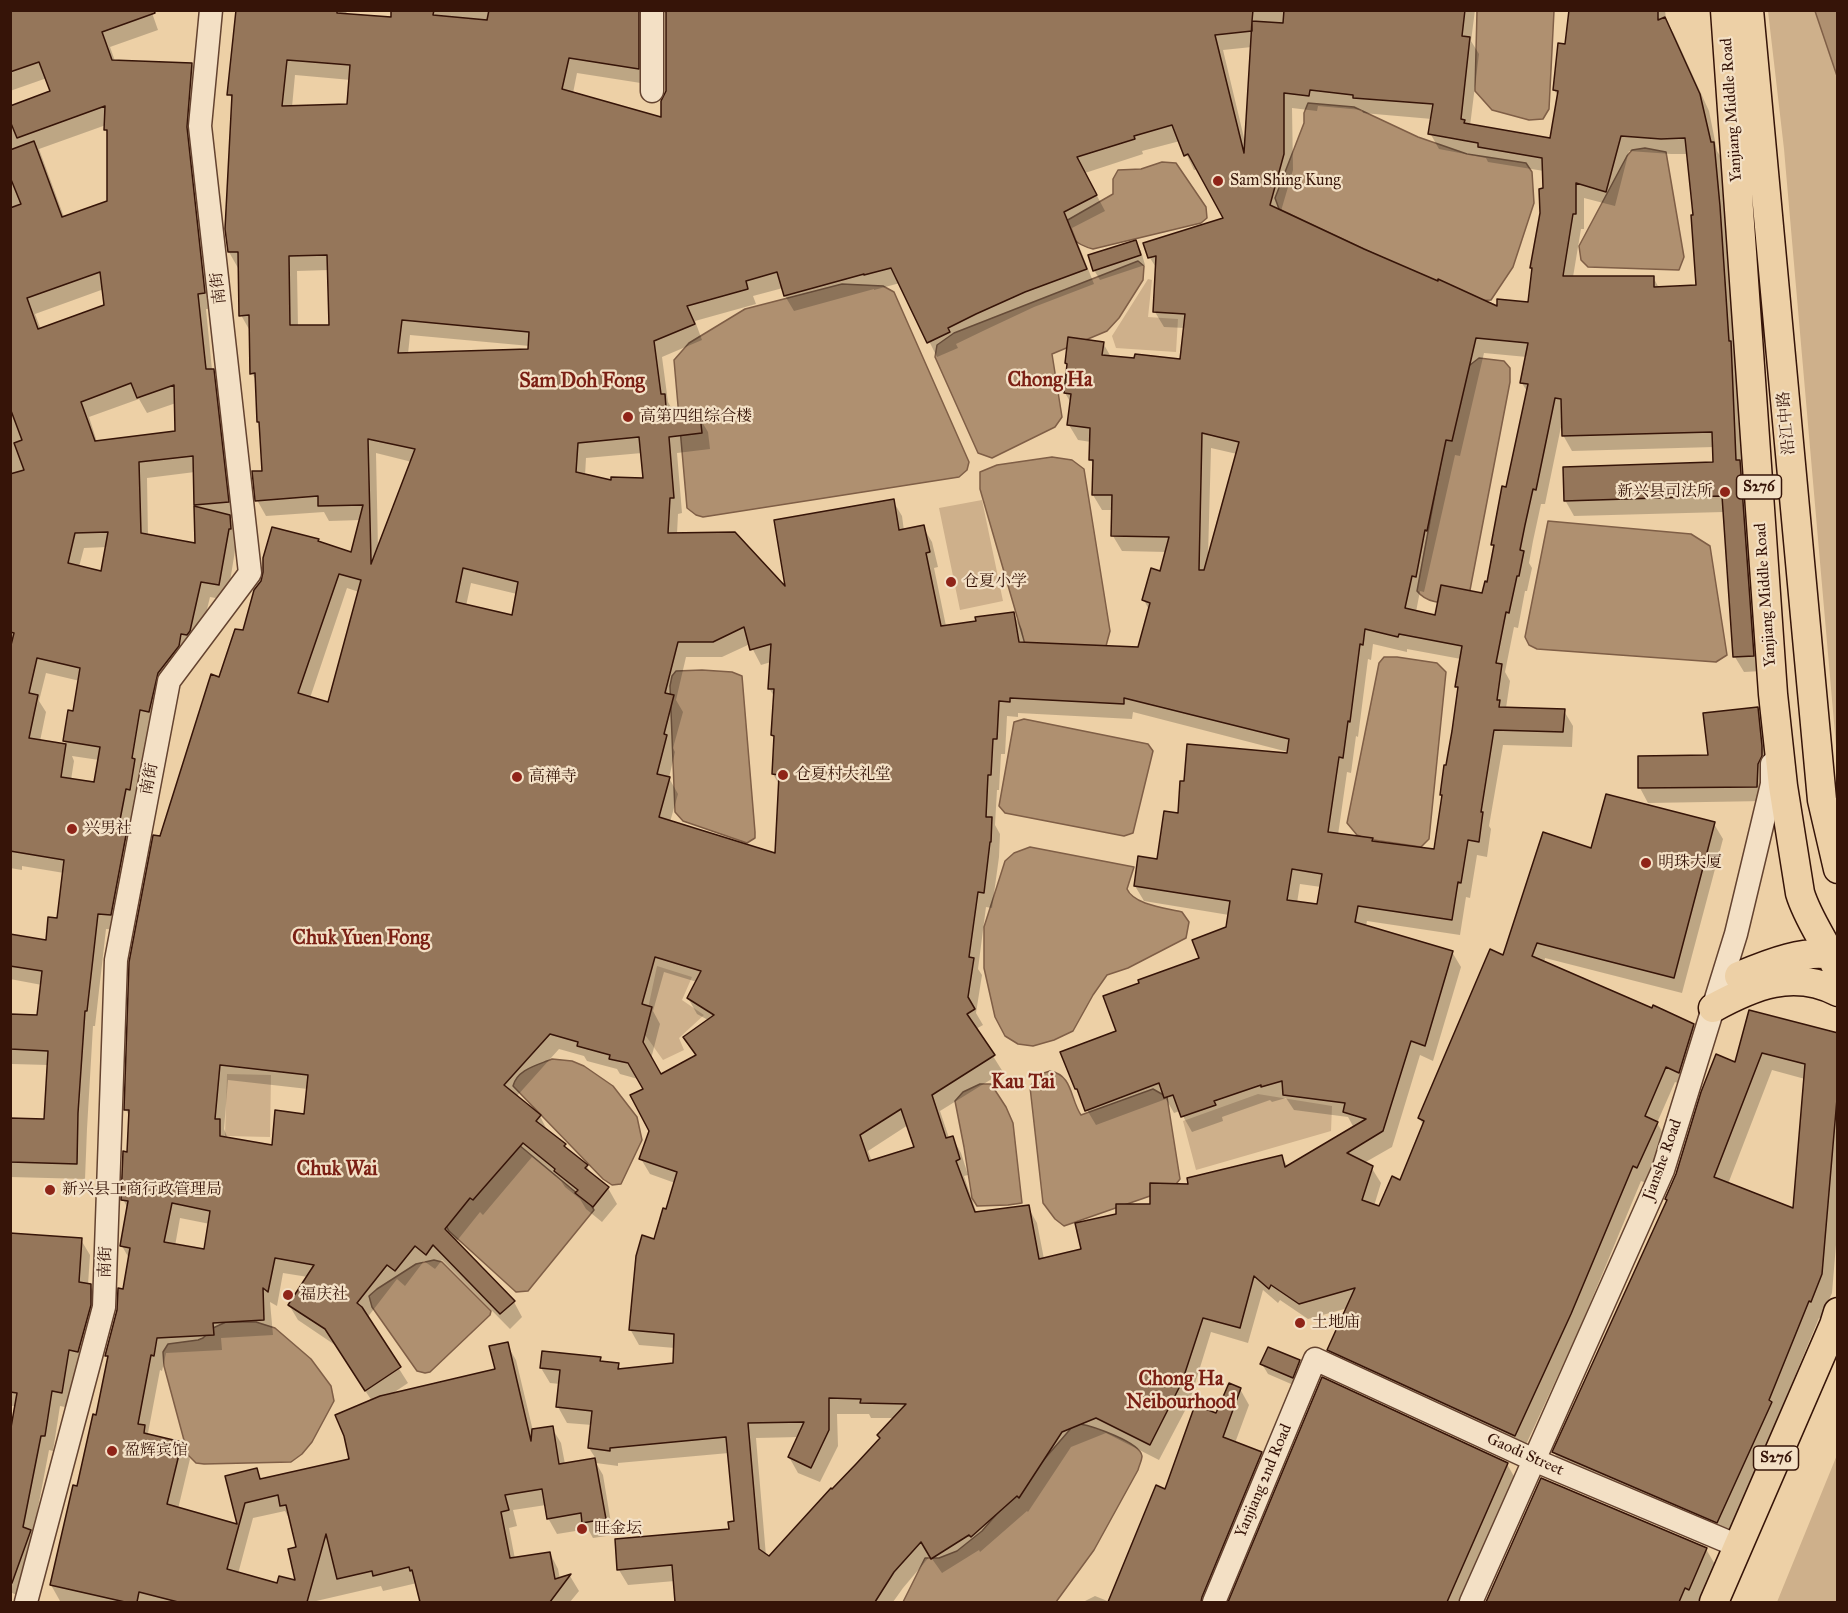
<!DOCTYPE html>
<html>
<head>
<meta charset="utf-8">
<style>
  body { margin:0 }
  #map { position:relative; width:1848px; height:1613px; overflow:hidden; background:#edd0a6; font-family:"IM FELL Great Primer",serif }
  canvas { display:block }
  .frame { position:absolute; inset:0; border:12px solid #361408; pointer-events:none }
</style>
</head>
<body>
<div id="map">
<canvas width="1848" height="1613"></canvas>
<div class="frame"></div>
</div>
<script>
const context = document.querySelector('canvas').getContext('2d');
context.lineJoin = 'round';
function paint(path, color) { context.fillStyle = color; context.fill(path, 'evenodd'); }
function trace(path, color, width, dash) { context.strokeStyle = color; context.lineWidth = width; context.lineCap = dash ? 'butt' : 'round'; context.setLineDash(dash || []); context.stroke(path); }
function label(font, color, halo, rows, align = 'center') {
  context.font = font + ' "IM FELL Great Primer","Noto Serif SC",serif'; context.lineWidth = 4.5; context.setLineDash([]); context.textBaseline = 'middle'; context.strokeStyle = halo; context.fillStyle = color; for (const [text, x, y, turn = 0] of rows) {
    context.save(); context.translate(x, y); context.rotate((+turn || 0) * Math.PI / 180); context.textAlign = isNaN(turn) ? turn : align; if (halo) context.strokeText(text, 0, 0); context.fillText(text, 0, 0); context.restore();
  }
}
paint(new Path2D(`
  M1768,11H1815L1837,76V757L1784,149Z
  M1148,279L1152,280L1148,317L1178,319L1176,352L1116,348L1112,336Z
  M982,500L1003,601L960,610L939,508Z
  M657,966L692,977L682,1000L704,1015L679,1038L684,1050L663,1060L643,1032Z
  M227,1074L271,1075L270,1137L225,1136Z
  M1258,1094L1332,1106L1331,1131L1196,1170L1183,1121Z
  M1837,1455V1602H1777Z`), '#ceb08b');
const water = new Path2D(`
  M1477,11H1554L1549,109L1543,119L1529,120L1492,110L1475,91Z
  M1815,11H1837V76Z
  M1308,103L1354,107L1418,137L1467,154L1526,163L1532,172L1534,203L1513,267L1491,300L1474,301L1279,209L1275,198L1304,123V113Z
  M1645,148L1666,152L1684,257L1679,270L1588,267L1581,260L1579,246L1627,156L1632,150Z
  M1162,162L1176,163L1206,207L1207,218L1201,223L1093,249C1074,244 1072,239 1066,221L1113,194V179L1118,170L1141,169Z
  M1138,261L1144,266L1143,280L1119,318L1107,331L1052,354L1062,417L1055,427L992,458L978,453L935,357L937,345L954,333Z
  M842,284L883,286L894,292L969,462L967,470L959,477L703,517L696,515L687,508L674,360L689,343L745,309Z
  M1479,358L1504,361L1510,368V382L1470,590L1464,604C1447,603 1428,605 1417,591L1457,375Z
  M1052,457L1072,460L1084,469L1110,631L1106,646L1037,650L1025,644L980,489V472L997,465Z
  M1548,521L1691,534L1710,546L1727,655L1716,662L1537,649L1529,645L1525,637Z
  M1384,657H1397L1437,663L1446,672L1429,839L1421,847L1367,839L1357,835L1347,823L1379,663Z
  M702,670L732,672L742,676L755,832V838L747,843L683,821L675,812L670,686L672,676L676,671Z
  M1024,719L1148,744L1153,751L1133,833L1124,836L1005,813L999,806L1014,722Z
  M1030,847L1134,867L1127,889C1134,905 1166,908 1182,912L1189,922L1186,938L1128,968L1107,975L1093,995L1073,1031L1054,1040L1033,1046L1018,1044L1005,1036L995,1017L984,968V927L1005,861L1014,853Z
  M552,1059L572,1061L584,1066L613,1086L637,1117L642,1140L621,1184L612,1185L603,1179L513,1086C517,1069 538,1065 552,1059Z
  M1050,1071C1073,1075 1070,1099 1081,1115L1153,1089L1167,1097L1180,1179L1173,1188L1064,1226L1055,1219L1043,1203L1030,1087L1038,1075Z
  M980,1084H991L1006,1107L1013,1123L1022,1203L1008,1205L977,1206L972,1198L964,1147L955,1101L963,1092Z
  M519,1145L591,1205L594,1210L528,1291L516,1292L449,1231L446,1226L450,1214Z
  M434,1260L442,1262L491,1311L490,1315L430,1372L425,1373L417,1371L372,1307L369,1296L377,1289L416,1264Z
  M226,1322H256L275,1328L311,1359L331,1386L334,1401L312,1442L302,1454L291,1462L204,1464L196,1463L188,1455L164,1366L163,1352L168,1344L198,1340L203,1338L213,1328Z
  M1080,1424C1092,1426 1140,1442 1142,1456C1142,1460 1139,1466 1138,1470L1094,1550L1056,1602H903L925,1558H939L957,1551L982,1531L1073,1426Z`);
paint(water, '#af9070');
trace(water, '#7f5e46', 1.5);
paint(new Path2D(`
  M10,10H151L158,30L110,47L115,61L192,64L201,80L213,309H206L212,370L222,386L236,518H230L238,532L227,600L210,597L198,647L158,727L149,725L141,771L138,805L134,804L129,836L119,930L106,929L95,1026H93L87,1129L85,1179L10,1177V1119L45,1120L48,1065L12,1064L10,1098V1016L38,1017L42,985L10,979V935L47,941L59,920L64,873L22,866V870L10,868V101L12,107L52,92L47,78L10,91ZM106,125V130L108,134V202L64,217L39,149ZM104,289L106,306L41,330L35,314ZM139,399L147,413L176,403V433L97,442L89,417ZM195,472L196,504L198,508L197,545L148,536L147,478ZM107,547L102,573L79,567L84,548ZM46,673L80,681L75,712L64,741L67,745L40,741L46,712L39,701ZM72,756L99,760L95,784L71,780L74,761Z
  M237,10H347L346,15L392,19L393,10H1475L1471,41L1479,54L1470,126L1551,140L1559,97L1554,90L1566,45L1570,10H1665L1666,20L1674,34L1709,111L1717,151L1722,159L1762,671L1744,672L1735,657L1724,512L1574,516L1565,500L1714,464V447L1572,451L1563,435L1562,422L1545,504H1541L1533,541L1529,563L1532,568L1527,591H1525L1518,628L1514,627L1505,672L1510,681L1506,708L1564,711L1573,726L1572,747L1503,745L1489,826L1491,829L1487,857L1477,855L1470,898L1466,897L1460,935L1367,921L1366,926L1452,952L1461,967L1433,1061L1420,1055L1392,1147L1364,1163L1371,1167L1381,1183L1374,1206L1380,1208L1401,1182L1424,1126L1419,1118L1504,957L1592,850L1714,824L1723,839L1682,993L1545,958L1544,963L1652,1010L1693,1025L1702,1040L1688,1087L1675,1082L1657,1123L1666,1138L1646,1183L1641,1181L1579,1330L1523,1451L1338,1365L1329,1350L1348,1308L1308,1319L1280,1300L1278,1303L1263,1290L1248,1343L1211,1332L1189,1403L1159,1460L1106,1433L1071,1447L1028,1512L1027,1511L980,1552L979,1550L942,1573L930,1556L903,1588L893,1602H676L675,1581L628,1585L619,1570L731,1530L735,1523L729,1453L618,1463V1466L596,1463L603,1475L613,1535L593,1538L588,1529L557,1534L548,1518L546,1505L513,1510L517,1526L509,1528L515,1559L550,1553L558,1569L560,1579L570,1576L579,1591L570,1602H422L417,1583L383,1591L381,1586L312,1602H68L60,1601L51,1585L97,1417L109,1359L107,1355L124,1291L130,1260L122,1246L128,1209L123,1199L129,1154L130,1117L126,1110L161,838L220,678L244,632L318,541L320,543L352,554L361,520L329,521L324,512L266,516L257,500L264,472L260,425L258,422L257,382L252,373L250,331L241,315L240,267L238,268L229,252L234,102L229,94ZM661,12L667,13V91L663,119L573,93L577,73L647,84ZM1252,47L1245,142L1223,50ZM295,75L351,80L349,106L292,107ZM1318,106L1362,110L1363,113L1432,119L1430,133L1439,149L1486,158L1488,162L1544,171V190L1532,268L1533,270L1530,303L1498,309L1364,250L1281,211L1293,170L1292,108L1317,111ZM1180,141L1194,170L1198,169L1225,219L1150,258L1157,269L1155,312L1164,327L1185,328L1181,361L1111,357L1103,343L1065,393L1071,403L1069,425L1078,440L1091,442L1090,459L1094,465L1093,495L1102,510H1113V536L1122,551L1167,552L1161,572L1144,600L1149,610L1139,649L1025,644L1022,629L1013,613L977,622L946,626L934,568L938,567L932,542L923,527L904,531L902,516L893,501L788,591L677,534L678,514L682,513L677,453L710,449L708,432L699,417L674,421L673,411L668,402L662,357L702,340L695,321L756,304L753,296L783,288L785,296L794,311L874,289V290L900,283L937,357L958,348L956,344L985,330L1034,307L1094,284L1072,228L1105,211L1085,173L1143,154L1142,151ZM1629,151L1671,154H1688L1695,216L1698,286L1659,288L1653,277H1573L1581,229H1584V198L1615,206ZM329,270L330,326L298,327L297,271ZM410,335L530,346L529,351L408,354ZM1484,353L1527,357L1522,383L1528,393L1507,488L1492,544L1495,549L1488,584L1483,595L1436,616L1416,612L1420,591L1424,592L1455,455L1460,456ZM1211,448L1237,454L1208,556ZM376,453L412,462L378,549ZM642,453L644,480L612,482L585,476L586,458ZM471,583L517,594L513,617L466,606ZM347,588L359,592L329,704L310,698ZM750,644L761,665L771,662L769,688L775,698L773,735L776,740L773,774L780,786L777,855L670,822L678,794L669,778L675,752L673,748L683,712L676,700L686,657H722ZM1373,644L1407,652V649L1461,659L1457,687L1459,691L1441,795L1443,798L1435,850L1373,842L1372,840L1338,835L1347,772L1351,773L1356,736L1358,737L1368,659L1371,660ZM1133,712L1292,753L1291,755L1180,815L1158,861L1135,886L1144,901L1229,915L1227,928L1201,959L1118,1032L1076,1089L1087,1110L1096,1125L1166,1099L1174,1113L1180,1111L1192,1132L1223,1121L1222,1117L1270,1100L1272,1102L1286,1098L1294,1110L1348,1117L1354,1128L1288,1167L1281,1156L1190,1186L1151,1206L1083,1250L1044,1259L1037,1223L1028,1207L977,1214L964,1176L968,1175L961,1153L952,1137L949,1138L940,1111L1003,1072L976,1029L983,1025L976,1013L982,975L978,969L986,907L992,908L999,857L1000,834L995,825L997,790H999L1001,754H1005L1007,716L1018,717V713L1132,719ZM1300,884L1321,887L1318,906L1297,903ZM664,972L697,982L688,998L697,1014L708,1020L685,1038L696,1056L660,1076L651,1059L660,1024L653,1011ZM559,1049L584,1056L587,1061L617,1069L620,1074L638,1079L645,1090L651,1131L641,1159L650,1174L675,1183L655,1241L630,1329L639,1345L675,1348V1365L621,1370L618,1364L602,1363L600,1358L541,1368L550,1383L560,1384L558,1407L567,1423L592,1425L589,1448L596,1459L565,1464L561,1443L552,1428L533,1431L516,1360L507,1345L497,1370L390,1395L408,1383L367,1318L397,1279L405,1286L424,1261L435,1269L442,1260L510,1329L522,1317L514,1302L456,1242L480,1212L483,1215L532,1157L561,1181L565,1187L580,1199L586,1209L602,1222L617,1204L608,1188L592,1176L587,1166L548,1132L540,1116L516,1097ZM228,1080L308,1089L306,1115L273,1147L228,1139L224,1129ZM908,1125L916,1148L872,1162L868,1151ZM180,1218L210,1224L205,1251L175,1246ZM283,1273L308,1277L289,1305L298,1320L335,1345L372,1401L351,1460L262,1480L256,1470L227,1477L240,1526L178,1509L190,1459L181,1444L150,1436L148,1433L160,1370L162,1371L166,1353L222,1350L221,1338L273,1335L270,1302L277,1306ZM837,1414H869L871,1418H895L881,1439L769,1558L766,1556L756,1438L799,1437L789,1457L798,1473L820,1482L838,1446ZM285,1511L291,1522L297,1548L299,1590L238,1574L253,1518Z
  M1135,242L1141,251L1145,265L1100,280L1094,270Z
  M1757,708L1766,723L1765,801L1648,803L1640,788V758L1710,757Z
  M1750,1012L1838,1035V1221L1832,1293L1821,1319L1819,1318L1727,1540L1564,1470L1554,1452L1668,1202L1666,1199L1736,1064ZM1772,1070L1805,1079L1795,1210L1728,1184Z
  M10,1235L81,1240L90,1255L88,1285L90,1286L99,1301L70,1408L60,1406L53,1451L49,1450L21,1597L10,1592V1433L16,1406H10Z
  M1299,1361L1304,1371L1298,1387L1268,1374L1262,1364Z
  M1323,1379L1507,1464L1516,1480L1462,1602H1230Z
  M1240,1389L1249,1405L1235,1443L1261,1453L1270,1469L1214,1602H1083L1095,1596L1110,1602L1165,1491L1217,1414Z
  M1542,1480L1706,1549L1717,1568L1701,1602H1488Z`), '#0003');
const building = new Path2D(`
  M10,10H154L155,13L102,32L112,60L192,63L187,127L205,293L198,294L206,369H214L229,502L194,505L193,456L139,462L141,533L195,543L194,506L230,515L231,529H229L219,585L201,582L190,631L187,635L181,634L179,646L158,673L149,712L140,710L132,758L135,759L130,790L126,789L119,825L124,826V830H127L111,915L98,914L87,1011H85L78,1113L77,1164L10,1162V1118L44,1119L48,1051L10,1049V1014L37,1015L42,971L10,966V934L46,940L48,917L57,918L64,860L10,851V649L14,633L10,632V474L24,470L14,443L22,440L10,408V208L21,204L10,177V150L34,141L62,217L107,201V130H104L105,106L17,138L10,121V106L50,91L39,62L10,72ZM100,272L104,305L38,329L27,298ZM131,383L137,398L174,385L175,431L95,441L81,402ZM108,532L101,571L68,563L75,533ZM37,658L80,668L73,711L68,710L63,741L100,747L94,782L61,777L66,744L29,738L38,695L29,693Z
  M236,10H337V13L391,17V10H434L433,15L487,20L489,10H639V69L569,58L562,89L661,117V101L666,91V10H1253L1252,21L1283,23L1284,10H1465L1462,36L1470,37L1461,119L1465,120L1464,123L1550,138L1558,91L1553,90L1558,43L1565,44L1569,10H1658V20L1665,17L1700,94L1711,142H1714L1720,206L1729,341H1731L1736,460H1740L1754,656L1733,657L1722,496L1564,501L1563,467L1713,462L1712,432L1562,436L1561,399L1555,398L1536,490L1533,489L1525,525L1520,550L1524,551L1519,576H1517L1509,613L1506,612L1496,663L1502,664L1497,700H1500L1499,707L1565,709L1563,732L1494,730L1481,812H1483L1479,842L1468,840L1461,883L1458,882L1452,920L1358,906L1355,922L1453,951L1425,1046L1411,1041L1383,1131L1347,1153L1373,1166L1362,1200L1379,1206L1392,1176L1400,1180L1424,1121L1418,1118L1490,949L1503,955L1543,832L1591,848L1606,794L1715,822L1674,978L1537,943L1532,956L1652,1008L1653,1005L1694,1024L1679,1073L1666,1067L1645,1116L1658,1122L1637,1168L1633,1166L1571,1314L1515,1436L1327,1350L1355,1288L1299,1304L1271,1285L1269,1289L1254,1276L1240,1328L1203,1318L1182,1382L1150,1445L1096,1418L1062,1432L1019,1498L1017,1496L971,1537L969,1535L931,1559L921,1542L894,1572L875,1602H675L672,1565L617,1570L615,1539L729,1529L728,1522L734,1521L726,1437L610,1448V1451L588,1448L592,1411L556,1407L560,1370L540,1368L542,1351L601,1357L600,1361L619,1363L618,1369L673,1363L674,1334L629,1330L636,1256L642,1235L654,1239L663,1208L666,1209L677,1172L639,1159L649,1131L630,1095L643,1089L628,1063L609,1059L610,1055L577,1046L578,1042L550,1034L504,1085L541,1115L536,1121L566,1144L564,1146L588,1165L585,1168L609,1187L593,1207L575,1193L578,1190L554,1171L555,1169L523,1143L473,1200L470,1198L445,1229L515,1301L500,1314L433,1245L426,1255L415,1246L395,1271L387,1265L357,1303L362,1307L401,1367L365,1391L325,1329L288,1305L314,1265L275,1258L268,1292L263,1288L264,1320L213,1323L214,1335L157,1338L154,1356L151,1355L138,1424L145,1425L144,1433L182,1442L167,1504L237,1524L225,1476L257,1468L260,1479L349,1459L344,1436L335,1415L380,1396L495,1369L489,1346L508,1342L531,1441L532,1429L553,1426L559,1464L595,1458L606,1519L582,1523L581,1513L547,1519L542,1489L505,1495L509,1510L501,1512L510,1558L550,1552L555,1579L571,1574L550,1602H420L412,1570L410,1571L409,1567L373,1576L372,1571L337,1579L326,1534L307,1602H178L139,1592L137,1602H125L50,1585L73,1485L77,1486L93,1414L96,1415L108,1356H105L117,1310L118,1288L123,1289L130,1248L120,1246L128,1201L121,1200L123,1151L127,1152L129,1110H124L129,962L153,835L160,836L211,674L219,677L235,629L243,630L254,590L261,581L263,572V558L272,527L319,539L318,541L351,552L363,505L318,506V496L255,501L252,471H262L259,422H257L255,373L250,374L249,315L239,316L238,252H228L225,229L232,95H227ZM1252,21L1244,153L1215,35L1252,31ZM287,60L350,65L347,104L282,106ZM1310,90L1353,95V98L1433,104L1428,134L1478,143V147L1542,158L1543,188L1539,189L1540,213L1530,268H1532L1528,302L1497,299V306L1438,279V281L1364,249L1270,205L1284,154V93L1309,96ZM1172,125L1184,156L1188,154L1223,218L1143,243L1148,258L1156,256L1153,312L1185,314L1180,359L1135,354L1134,358L1102,355L1104,342L1068,337L1065,363L1067,364L1064,393L1071,394L1067,425L1090,428L1089,460H1093L1092,495H1112L1111,536L1169,537L1160,571L1151,568L1142,600L1150,603L1138,647L1019,642L1014,612L975,617L976,621L941,626L926,553L930,552L924,525L899,530L894,499L774,520L785,586L735,532L668,533L670,498H674L669,437L702,433L700,415L667,420L665,394H661L654,341L695,324L687,306L748,289L746,281L777,272L784,296L864,274V275L891,268L927,343L950,332L948,328L976,314L1025,292L1087,269L1064,212L1097,195L1077,157L1135,139L1134,136ZM1621,136L1661,139L1685,138L1693,215H1691L1696,285L1654,287V276H1563L1573,214H1576V183L1606,192ZM327,255L329,325H290L289,256ZM402,320L529,332L528,349L398,353ZM1476,338L1528,343L1520,383L1528,384L1506,487L1502,486L1491,545H1494L1487,582L1485,581L1482,593L1441,585L1435,615L1405,608L1412,576L1416,577L1425,530L1427,531L1446,440L1452,441ZM1202,433L1239,442L1204,570H1199ZM639,437L643,478L611,477V480L576,472L578,443ZM368,439L415,449L371,564V560ZM463,568L518,582L512,615L456,602ZM339,574L361,580L328,702L298,693ZM744,627L750,650L771,644L768,689H774L771,735L774,736L772,774L779,775L775,853L659,817L670,777L657,774L667,735L664,734L674,695L665,693L678,642H713ZM1365,629L1398,637L1399,634L1462,646L1455,687H1458L1452,731L1446,765H1444L1440,795H1442L1434,849L1372,841L1373,838L1328,832L1339,757L1343,758L1348,721L1350,722L1360,644L1363,645ZM1010,698L1124,704V698L1289,739L1287,753L1187,744L1184,781H1180L1178,813L1164,811L1157,859L1138,856L1134,886L1230,901L1226,927L1192,940L1199,958L1138,980L1139,983L1103,996L1116,1031L1060,1052L1075,1089H1077L1085,1111L1159,1083L1164,1098L1173,1095L1181,1117L1216,1105L1214,1101L1261,1085V1087L1282,1081L1283,1095L1345,1103L1343,1112L1366,1119L1285,1167L1282,1155L1187,1178L1188,1184L1150,1183V1204H1116V1214L1075,1223L1081,1249L1039,1259L1029,1205L975,1212L956,1161L960,1159L953,1136L946,1138L932,1095L995,1055L967,1014L975,1009L968,997L974,958L969,957L978,892L984,893L990,842H991L992,817H986L988,775H991L993,739H997L999,701L1010,702ZM1292,869L1322,874L1317,904L1287,900ZM655,957L701,971L687,998L714,1015L683,1037L696,1055L661,1074L643,1042L652,1007L642,1004ZM220,1065L308,1075L304,1114L275,1110L272,1145L220,1136V1119H215ZM901,1109L914,1147L869,1161L860,1135ZM172,1203L210,1211L204,1249L164,1242ZM829,1398L861,1399L860,1403L906,1404L877,1435L880,1438L856,1464L832,1489L831,1488L769,1556L759,1549L748,1423L804,1422L788,1457L811,1468L829,1430ZM278,1495L280,1506L286,1505L296,1547L288,1549L295,1580L279,1576L277,1583L227,1569L245,1503Z
  M1136,240L1141,255L1093,271L1088,255Z
  M1758,707L1762,746V756L1758,764L1757,787L1638,788V756L1708,755L1703,713Z
  M1749,1010L1838,1033V1087L1822,1274L1811,1302L1809,1301L1769,1400L1772,1402L1717,1523L1552,1452L1667,1200L1665,1199L1676,1174L1701,1092L1716,1054L1735,1062ZM1762,1053L1805,1064L1793,1208L1714,1177Z
  M10,1233L82,1238L79,1282L91,1284V1305L78,1352L69,1350L62,1393L52,1391L45,1436H41L23,1527L31,1530L12,1583H10V1433L17,1393L10,1392Z
  M1268,1347L1300,1360L1293,1378L1260,1364Z
  M1322,1377L1508,1463L1447,1602H1228Z
  M1229,1383L1241,1388L1223,1437L1262,1452L1202,1597L1201,1602H1108L1156,1485L1165,1489L1195,1405L1216,1413Z
  M1541,1478L1707,1548L1689,1590L1685,1588L1679,1602H1486Z`);
paint(building, '#95765a');
trace(building, '#361408', 1.5);
const minor = new Path2D(`
  M652,10V91
  M26,1602L104,1307L116,960L169,681L250,573L200,126L211,10
  M1214,1602L1315,1359L1534,1460L1738,1546
  M1471,1602L1663,1170L1736,934L1772,784V764`);
const major = new Path2D(`
  M1725,10L1773,694L1783,786L1800,893C1808,920 1827,944 1838,971
  M1749,10L1822,800L1838,869
  M1739,976C1765,965 1811,946 1838,957
  M1713,1008C1753,986 1793,969 1838,992
  M1714,1602L1834,1325L1838,1312`);
trace(minor, '#644330', 25);
trace(major, '#361408', 31);
trace(minor, '#f3e0c5', 22);
trace(major, '#edd0a6', 28);
for (const [x, y, r, color] of [
  [1218,181,6,"#8f2418"],
  [628,417,6,"#8f2418"],
  [1725,492,6,"#8f2418"],
  [951,582,6,"#8f2418"],
  [783,775,6,"#8f2418"],
  [517,777,6,"#8f2418"],
  [72,829,6,"#8f2418"],
  [1646,863,6,"#8f2418"],
  [50,1190,6,"#8f2418"],
  [288,1295,6,"#8f2418"],
  [1300,1323,6,"#8f2418"],
  [112,1451,6,"#8f2418"],
  [582,1529,6,"#8f2418"]
]) { const dot = new Path2D(); dot.arc(x, y, r, 0, 2 * Math.PI); context.fillStyle = color; context.fill(dot); trace(dot, '#f3e0c5', 2); }
for (const [x, y, w] of [
  [1759,487,45],
  [1776,1458,45]
]) { const box = new Path2D(); box.roundRect(x - w / 2, y - 12, w, 24, 4.5); context.fillStyle = '#f3e0c5'; context.fill(box); trace(box, '#361408', 1.5); }
label('bold 15px', '#361408', null, [
  ["S276",1759,487],
  ["S276",1776,1458]
]);
label('16px', '#361408', '#f3e0c5', [
  ["Yanjiang Middle Road",1732,110,-94],
  ["南街",219,288,-97],
  ["沿江中路",1787,423,-95],
  ["Yanjiang Middle Road",1766,595,-94],
  ["南街",150,779,-79],
  ["Jianshe Road",1663,1160,-70],
  ["南街",106,1262,-88],
  ["Gaodi Street",1525,1455,24],
  ["Yanjiang 2nd Road",1264,1481,-67]
]);
label('16px', '#361408', '#f3e0c5', [
  ["Sam Shing Kung",1230,181],
  ["高第四组综合楼",640,417],
  ["新兴县司法所",1713,492,"right"],
  ["仓夏小学",963,582],
  ["仓夏村大礼堂",795,775],
  ["高禅寺",529,777],
  ["兴男社",84,829],
  ["明珠大厦",1658,863],
  ["新兴县工商行政管理局",62,1190],
  ["福庆社",300,1295],
  ["土地庙",1312,1323],
  ["盈辉宾馆",124,1451],
  ["旺金坛",594,1529]
], 'left');
label('bold 20px', '#7a1f14', '#f3e0c5', [
  ["Chong Ha",1050,381],
  ["Sam Doh Fong",582,382],
  ["Chuk Yuen Fong",361,939],
  ["Kau Tai",1023,1083],
  ["Chuk Wai",337,1170],
  ["Chong Ha",1181,1380],
  ["Neibourhood",1181,1403]
]);
</script>
</body>
</html>
